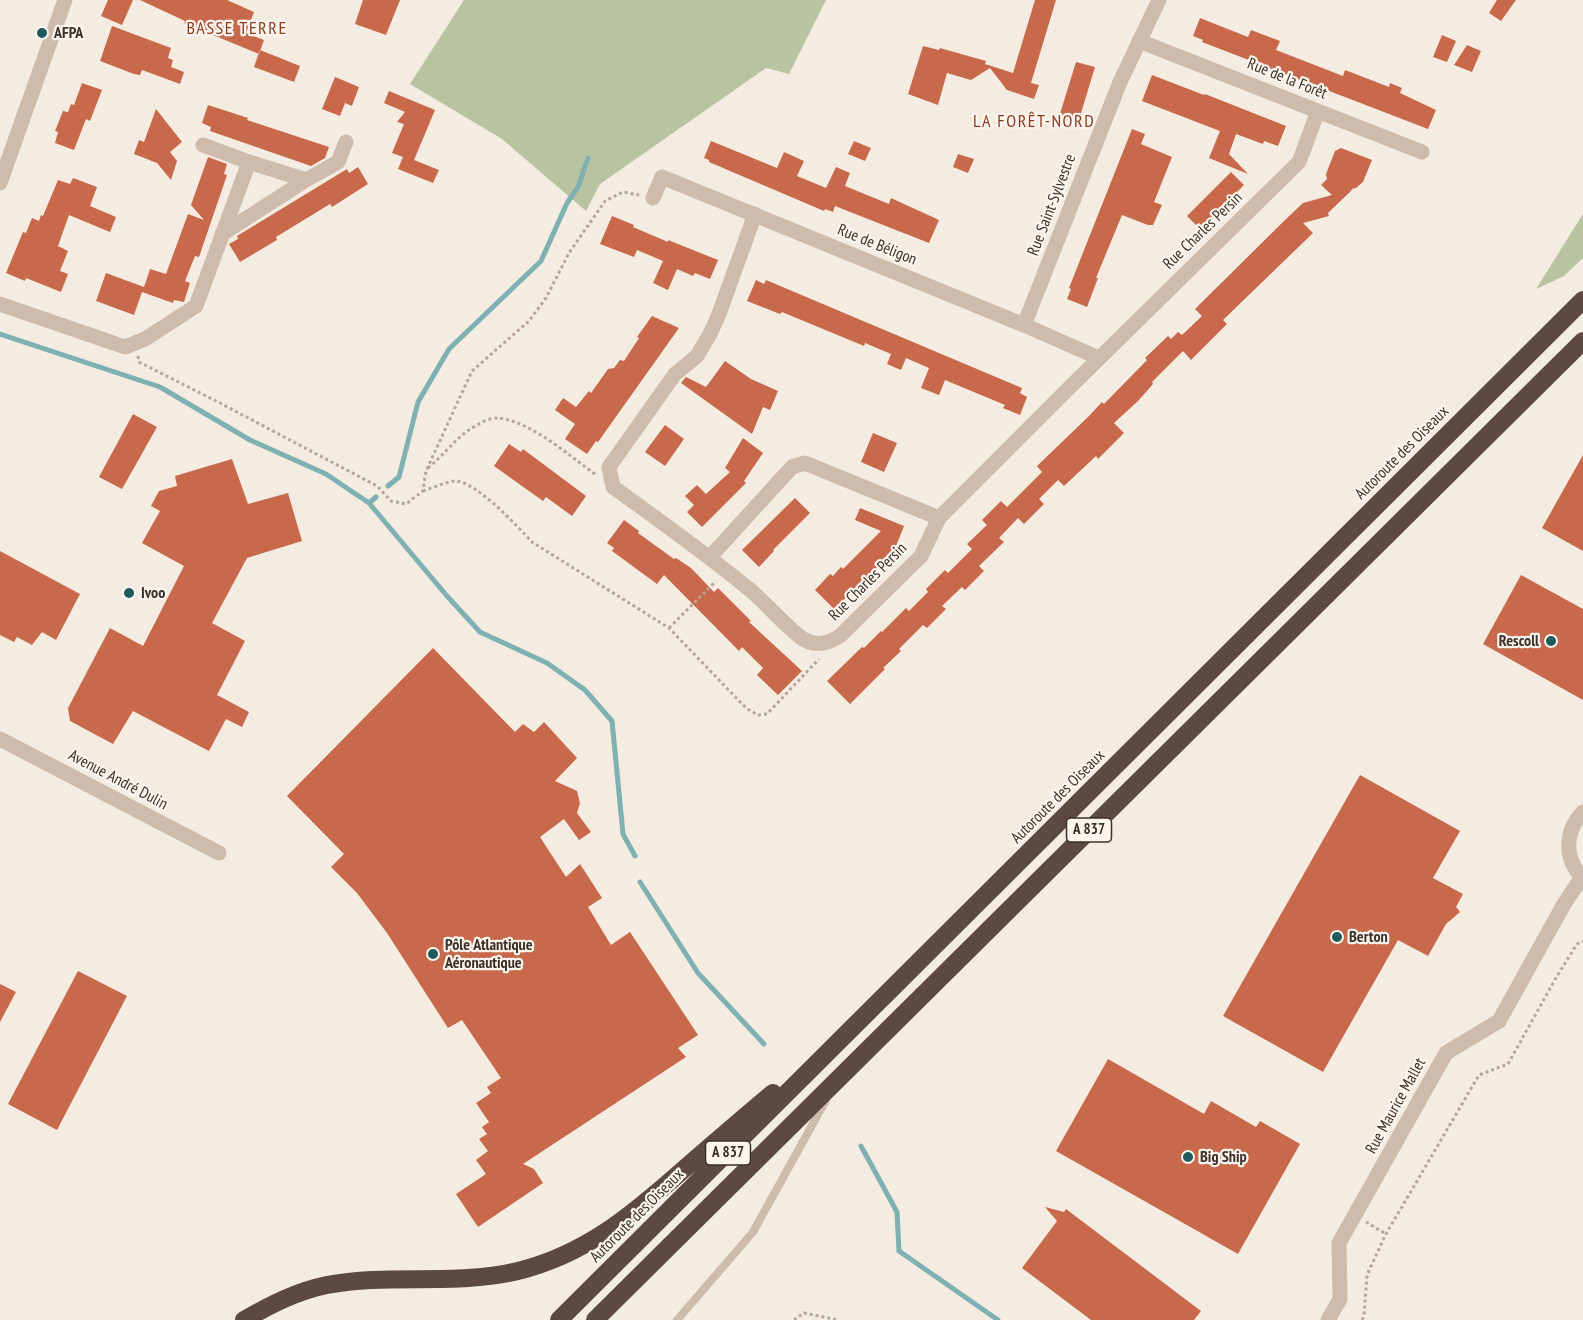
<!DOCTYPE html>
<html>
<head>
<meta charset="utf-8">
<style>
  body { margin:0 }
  canvas { display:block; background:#f4ebe1 }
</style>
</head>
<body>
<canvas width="1583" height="1320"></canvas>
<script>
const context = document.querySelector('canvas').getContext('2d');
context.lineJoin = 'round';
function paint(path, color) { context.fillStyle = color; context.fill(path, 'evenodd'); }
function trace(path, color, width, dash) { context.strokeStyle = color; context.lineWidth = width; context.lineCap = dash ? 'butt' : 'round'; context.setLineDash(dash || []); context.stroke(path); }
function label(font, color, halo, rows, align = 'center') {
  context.font = font + ' "PT Sans Narrow",sans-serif'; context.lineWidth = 4.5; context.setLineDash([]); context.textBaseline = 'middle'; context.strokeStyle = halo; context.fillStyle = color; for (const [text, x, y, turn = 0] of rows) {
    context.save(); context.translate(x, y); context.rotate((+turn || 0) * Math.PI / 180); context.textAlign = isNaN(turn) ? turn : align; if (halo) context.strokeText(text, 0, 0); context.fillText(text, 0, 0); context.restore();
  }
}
paint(new Path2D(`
  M464,0H826L789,74L766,68L600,184L586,211L502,139L410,84Z
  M1583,214V258L1564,276L1536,289Z`), '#b8c4a0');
trace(new Path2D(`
  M0,334L160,387L250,440L326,474L369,503L376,497
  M388,486L399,477L418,402L449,349L541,261L567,203L578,187L588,158
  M369,503L447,596L480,632L547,663L585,690L612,721L623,834L635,856
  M640,882L698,973L764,1044
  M861,1146L897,1212L899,1251L998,1320`), '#7fb0b2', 5);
paint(new Path2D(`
  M108,0H133L122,25L101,16Z
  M140,0H227L254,12L246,33L264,40L259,54L184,23L185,21Z
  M363,0H400L386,35L355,24Z
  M1035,0H1056L1031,83L1039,85L1034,99L1007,90L990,68L971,80L947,73L938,105L908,94L923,46L939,50L940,48L986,61L985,64L1013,73Z
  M1497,0H1516L1501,21L1489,13Z
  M1200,18L1248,37L1251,30L1280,41L1276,50L1343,76L1345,70L1389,87L1390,83L1402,88L1400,93L1436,110L1428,129L1202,42L1203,40L1193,36Z
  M112,26L171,48L168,58L173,60L171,67L184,72L180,84L142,70L140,75L134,74L100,61Z
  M1442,35L1456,41L1447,62L1433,57Z
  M1467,45L1481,51L1472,72L1454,65Z
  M260,50L300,66L294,82L254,67Z
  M1076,62L1095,67L1078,123L1059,117Z
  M1152,75L1204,95L1205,94L1286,126L1278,146L1264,141L1263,144L1236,134L1229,154L1248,174L1209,158L1220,131L1142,101Z
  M335,77L359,87L352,106L345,103L340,116L322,109Z
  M82,83L102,90L90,121L86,119L74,150L55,143L58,132L55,131L63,111L68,112L71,104L74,105Z
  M389,91L435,110L414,160L439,170L433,183L398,169L403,157L392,153L404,124L397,122L405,112L384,103Z
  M208,105L248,118L247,120L329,147L325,158L311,166L210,131L211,127L202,123Z
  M156,109L182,142L170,152L177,161L171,180L157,163L134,154L139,140L144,142Z
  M1132,129L1145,134L1141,144L1172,157L1154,202L1162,205L1153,225H1148L1122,215L1096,278H1098L1087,307L1067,299L1071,289L1069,288Z
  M711,141L777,168L784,152L804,161L797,176L826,188L836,167L850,173L845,186L889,204L891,198L939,220L929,243L835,206L833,212L825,209L824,211L709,162V160L704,158Z
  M854,141L871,148L865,161L848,154Z
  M1341,148L1372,160L1363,182L1356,188L1347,190L1353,189L1328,213L1329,216L1303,223L1313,233L1223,320L1227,324L1191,360L1183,351L1152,382L1153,384L1138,401L1114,423L1124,433L1098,459L1096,456L1064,486L1058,480L1039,499L1044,504L1024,524L1018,518L999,538L1004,542L979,566L984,571L965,590L962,587L942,606L946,609L927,628L923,625L899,649L901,651L883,668L885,669L850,704L827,681L862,647L864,648L881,631L882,632L906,608L909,611L928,592L926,589L945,570L948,573L972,549L967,544L987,525L982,520L1001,501L1007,507L1042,472L1037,466L1089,416L1102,402L1104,404L1147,360L1145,358L1168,336L1171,339L1178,332L1182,335L1202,316L1195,309L1285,220L1303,203L1332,195L1321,185L1327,179L1326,174L1335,151Z
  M958,154L974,159L968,173L953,167Z
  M208,157L227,164L224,174L227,175L199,257L195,256L185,281L190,283L184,302L174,300L173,303L142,292L134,315L96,301L106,273L144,287L150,269L166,274L188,214L204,220L191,205Z
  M358,167L368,184L332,207L330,204L276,237L277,240L240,262L229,244L238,239L237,236L347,169L349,173Z
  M1231,172L1244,185L1200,229L1187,216Z
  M73,178L97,187L90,206L116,217L110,232L69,215L58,246L68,251L60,271L68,274L61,292L26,278L25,281L6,273L23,232L26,233L32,218L39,221L41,215L43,216L58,180L70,184Z
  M612,216L634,225L633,227L668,242V240L718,260L710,279L695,273L693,276L677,269L668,290L653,283L663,261L637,250L634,257L600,244Z
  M756,280L764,284L766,280L1022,388L1020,393L1027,397L1020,415L1003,408L1005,405L945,380L939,395L921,388L929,368L906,358L901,370L887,364L891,354L865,343L864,346L782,312L780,314L747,301Z
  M652,316L679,328L598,442L596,441L587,454L565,439L575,424L555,410L563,398L576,407L589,391L591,393L608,369L614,368L620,360L624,361L639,338L637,337Z
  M725,361L751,379L778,391L770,410L763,407L752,434L681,383L686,377L706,387Z
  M133,414L157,427L122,489L99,477Z
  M665,425L684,439L665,466L645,452Z
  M873,433L897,443L884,472L861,462Z
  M743,438L763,453L744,481L746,483L702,527L687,512L694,505L685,496L697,485L706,494L730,472L725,468Z
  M509,444L521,452L523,449L586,496L572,516L546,497L543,501L494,466Z
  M1583,455V551L1542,528Z
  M232,459L248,504L288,493L302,541L247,558L212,623L245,641L217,695L249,712L242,727L226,719L209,751L133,711L113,744L70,721L68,708L110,628L143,646L184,566L142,543L160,511L151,506L159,491L177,486L175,476Z
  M795,498L810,513L773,550L774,551L759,567L742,550Z
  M860,508L904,526L894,551L834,609L815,590L830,574L833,576L841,567L843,569L881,531L855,520Z
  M624,520L639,531L638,533L674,559L676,558L691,568L714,592L718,588L751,621L749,622L802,671L778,695L757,675L763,668L742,647L739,651L664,575L657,584L612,551L614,548L607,543Z
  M0,551L80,594L56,640L42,632L32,645L17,637L14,642L0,635Z
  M1521,575L1583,609V700L1483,644Z
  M433,648L515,732L523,724L534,732L544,722L577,758L555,781L577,791L580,803L577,813L591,832L579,840L564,819L540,837L566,877L580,864L602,898L588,907L611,945L630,932L698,1035L678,1048L686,1057L523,1164L534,1169L543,1183L478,1227L456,1194L486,1174L476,1160L488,1151L479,1139L487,1134L482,1127L489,1122L476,1103L491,1093L487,1087L501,1078L462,1020L448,1028L387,933L357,893L331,867L344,854L287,796Z
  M1360,775L1460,831L1433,878L1463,894L1456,907L1460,912L1446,924L1428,956L1398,940L1323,1072L1223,1016Z
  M78,971L127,996L57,1130L8,1104Z
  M0,984L16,992L0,1022Z
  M1108,1059L1204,1114L1211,1101L1256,1127L1260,1121L1300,1144L1238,1254L1056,1151Z
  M1045,1207L1064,1212L1066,1209L1201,1311L1194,1320H1091L1022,1268L1057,1221Z`), '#c8694b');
trace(new Path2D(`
  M138,356L139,362L220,403L377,486L391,501L406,504L423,491L426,471L472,371L529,321L546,298L569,253L605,201L623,192L639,195
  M428,468C441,458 456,438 469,430C477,425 489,417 499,418C532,422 568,455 595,474
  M423,491C433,488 445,482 455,481C476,481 518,527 532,542L669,628L746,708L758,715L767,714L819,659
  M669,628L715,582
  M1366,1222L1386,1234
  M794,1320L804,1313L838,1320
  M1362,1320L1364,1316L1367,1275L1386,1234L1479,1075L1508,1064L1557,976L1577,944L1583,941`), '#b9a596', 3, [3, 3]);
trace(new Path2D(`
  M677,1320L753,1232L826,1100`), '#cdbbac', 8);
trace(new Path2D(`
  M1139,41L1422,152
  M203,145L249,162
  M306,180L338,162L346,142
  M653,198L662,177L1024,325L1099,358
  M755,214L719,314L710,334L697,356L675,374L609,467L613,487C659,520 705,553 749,589C767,604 785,626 803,639C816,647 830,643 841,635L921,556L939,518L1069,388L1299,162L1318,111
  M0,304L125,347L145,339L196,306L249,162L306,180L222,234
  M1024,325L1120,82L1159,0
  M710,557L792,467L805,463L939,518
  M0,739L219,853
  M1583,812C1564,832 1564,859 1583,878
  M1328,1320L1340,1299L1339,1243L1446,1053L1499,1021L1564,904L1582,877`), '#cdbbac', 15);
trace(new Path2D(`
  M0,183L65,0`), '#cdbbac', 15);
trace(new Path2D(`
  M244,1320C270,1305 297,1291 327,1285C390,1273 456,1286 518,1271C586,1254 632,1215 683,1170C713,1144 743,1118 773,1093
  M559,1320L1583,300
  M595,1320L1583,341`), '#5c4a42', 18);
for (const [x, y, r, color] of [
  [42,33,6,"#1f5a5e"],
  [129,593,6,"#1f5a5e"],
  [1551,641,6,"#1f5a5e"],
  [1337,937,6,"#1f5a5e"],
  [433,954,6,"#1f5a5e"],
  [1188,1157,6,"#1f5a5e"]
]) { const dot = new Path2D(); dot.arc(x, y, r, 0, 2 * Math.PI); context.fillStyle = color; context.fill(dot); trace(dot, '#fbf5ee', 2); }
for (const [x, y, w] of [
  [1089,830,45],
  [728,1153,45]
]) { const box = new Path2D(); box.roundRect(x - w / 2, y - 12, w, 24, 4.5); context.fillStyle = '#fbf5ee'; context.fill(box); trace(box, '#3b302b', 1.5); }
label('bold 15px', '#3b302b', null, [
  ["A 837",1089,830],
  ["A 837",728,1153]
]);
label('bold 16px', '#3b302b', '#fbf5ee', [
  ["AFPA",54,33],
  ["Ivoo",141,593],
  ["Rescoll",1539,641,"right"],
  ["Berton",1349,937],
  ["Pôle Atlantique",445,945],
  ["Aéronautique",445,963],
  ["Big Ship",1200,1157]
], 'left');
label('16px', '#3b302b', '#fbf5ee', [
  ["Rue de la Forêt",1287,79,22],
  ["Rue Saint-Sylvestre",1052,205,-69],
  ["Rue Charles Persin",1203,231,-44],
  ["Rue de Béligon",877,245,22],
  ["Autoroute des Oiseaux",1402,453,-45],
  ["Rue Charles Persin",868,582,-45],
  ["Avenue André Dulin",118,780,28],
  ["Autoroute des Oiseaux",1058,797,-45],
  ["Rue Maurice Mallet",1396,1106,-61],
  ["Autoroute des Oiseaux",637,1216,-45]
]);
context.letterSpacing = '1.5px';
label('18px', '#8c3b22', '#fbf5ee', [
  ["BASSE TERRE",237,29],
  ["LA FORÊT-NORD",1034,122]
]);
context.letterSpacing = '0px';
</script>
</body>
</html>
